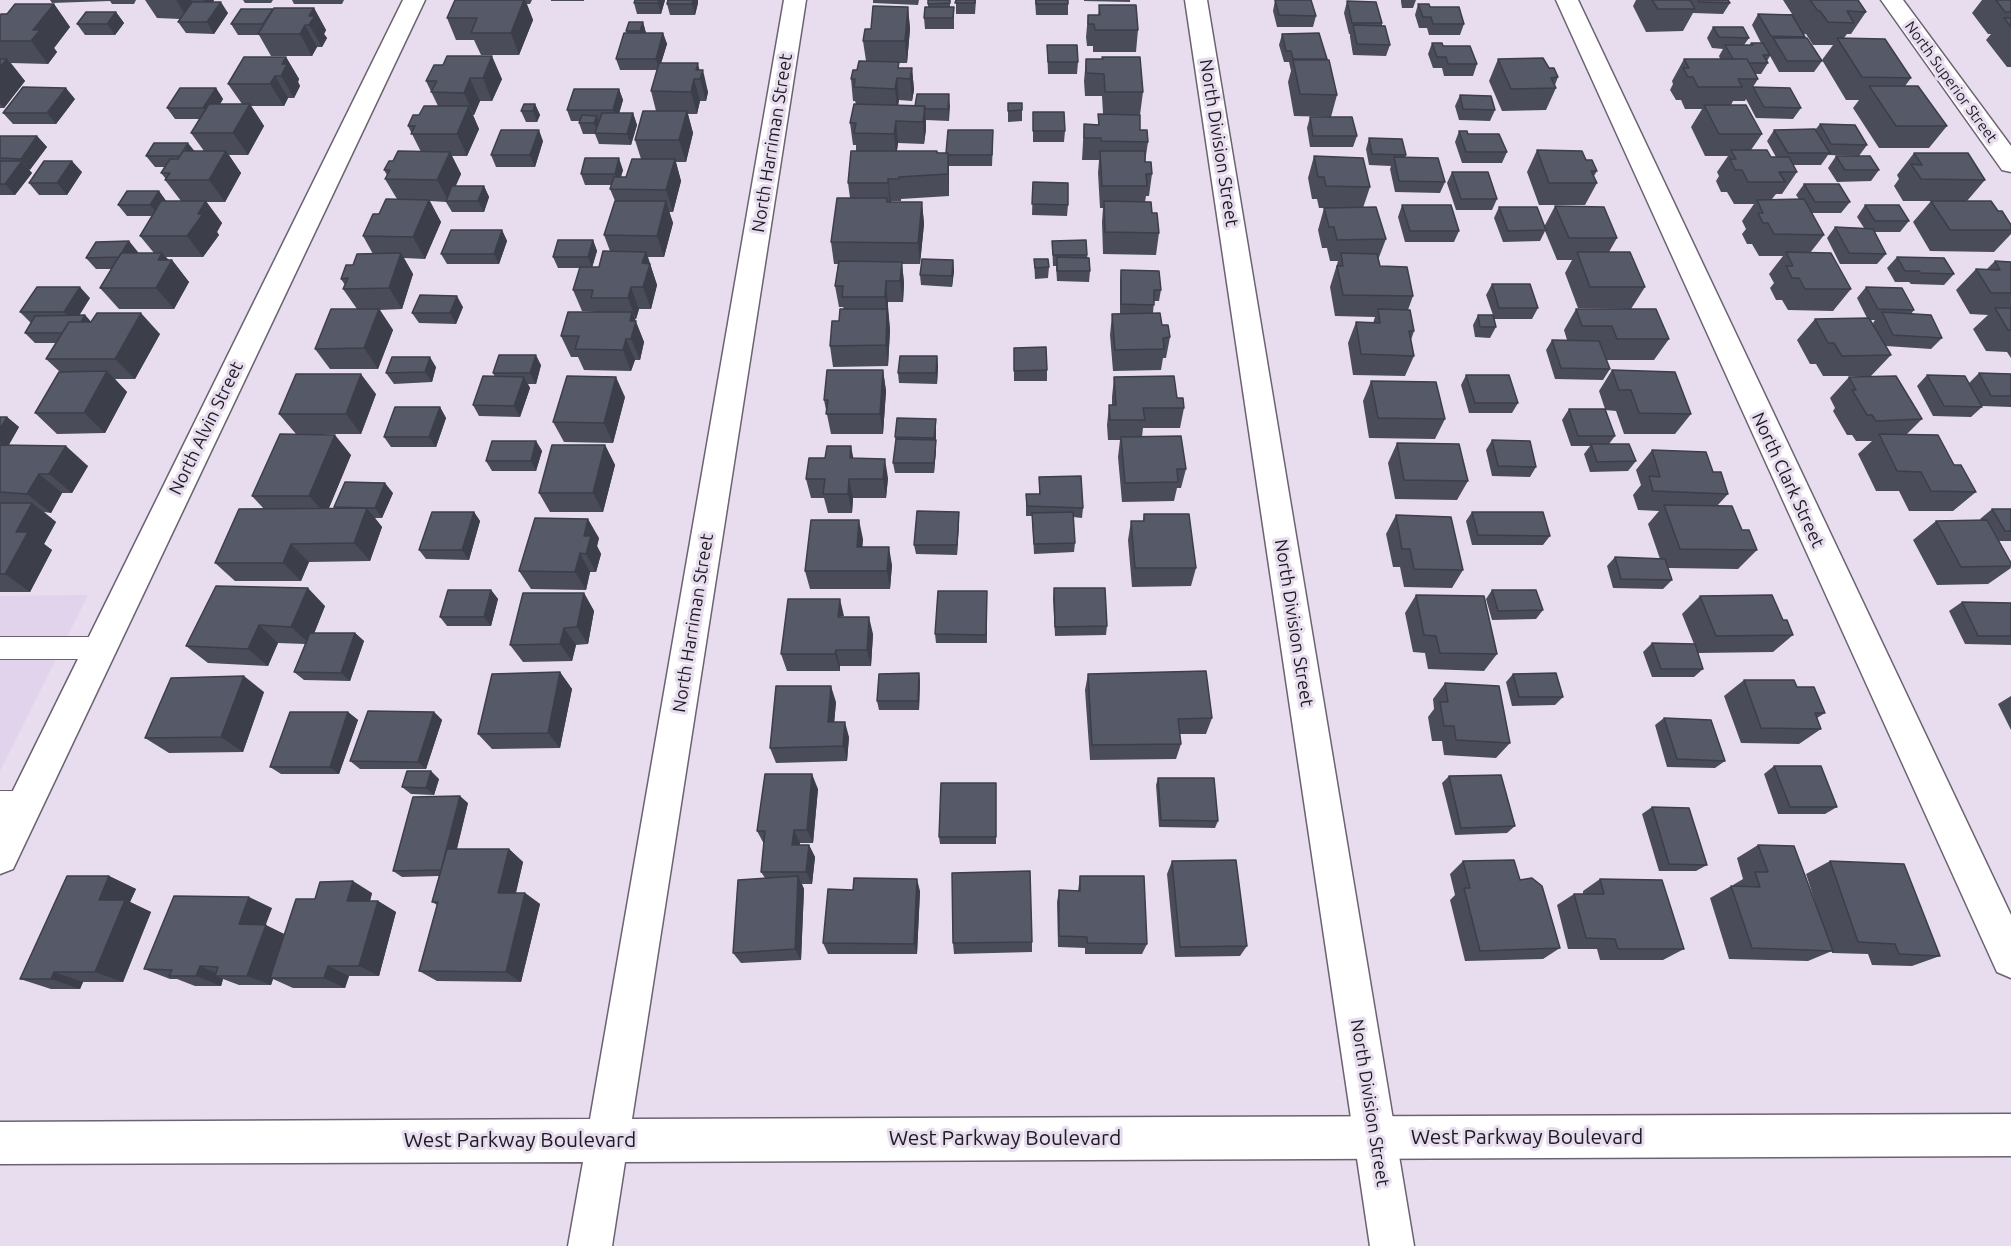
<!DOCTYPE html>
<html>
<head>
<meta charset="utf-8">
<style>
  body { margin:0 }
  canvas { display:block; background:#e7ddee }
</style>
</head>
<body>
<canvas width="2011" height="1246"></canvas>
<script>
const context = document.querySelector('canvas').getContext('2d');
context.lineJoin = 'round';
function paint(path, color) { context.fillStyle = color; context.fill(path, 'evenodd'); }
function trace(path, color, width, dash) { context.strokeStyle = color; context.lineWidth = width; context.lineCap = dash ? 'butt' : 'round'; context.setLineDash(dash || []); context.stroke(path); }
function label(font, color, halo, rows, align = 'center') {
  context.font = font + ' Ubuntu,sans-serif'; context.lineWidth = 6; context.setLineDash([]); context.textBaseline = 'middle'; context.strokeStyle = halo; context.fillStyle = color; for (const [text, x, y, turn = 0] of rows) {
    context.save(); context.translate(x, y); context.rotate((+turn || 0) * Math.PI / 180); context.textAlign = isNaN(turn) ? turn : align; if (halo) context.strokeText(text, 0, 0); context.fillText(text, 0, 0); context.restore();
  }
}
paint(new Path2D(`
  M88,595L0,771V596Z`), '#e1d3eb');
const service = new Path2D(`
  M0,637H100L109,640L113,648L109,656L100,659H0Z
  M0,791H25L35,795L39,804L35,813L25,817H0Z`);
const minor = new Path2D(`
  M403,0H425L13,869L0,874V817Z
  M784,0H806L632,1119L2011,1114V1156L625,1162L612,1246H568L583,1162L0,1164V1122L590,1119Z
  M1556,0H1578L2011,915V978L1997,972Z
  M1881,0H1903L2011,146V172L2002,170Z`);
const tertiary = new Path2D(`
  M1185,0H1207L1414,1246H1370Z`);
trace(service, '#6b6371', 2);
trace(minor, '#6b6371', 3);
trace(tertiary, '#6b6371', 3);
paint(service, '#fff');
paint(minor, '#fff');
paint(tertiary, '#fff');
paint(new Path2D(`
  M50,0H136L134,4H112L110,1L52,3Z
  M145,0H214L213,2L228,13L214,34L186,33L178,22L180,19L157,18Z
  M243,0H273L271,3H245Z
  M292,0H344L342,4H294Z
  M455,0H532L530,4H527L533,20L519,55H481L474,40H456L447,18Z
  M551,0H584V1H551Z
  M635,0H665L661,14H637L634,3Z
  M668,0H698V3L695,15H670L667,4Z
  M873,0H919L918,5L873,3Z
  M928,0H950V7H954V29H925L924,18L928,7Z
  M956,0H976L975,14H956Z
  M1035,0H1068V15H1036Z
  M1084,0H1130V2L1084,1Z
  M1275,0L1316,16L1313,27H1277L1273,11Z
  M1401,0H1416L1413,8H1402L1401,2Z
  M1636,0H1728L1730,3L1723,14L1693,13L1683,31L1646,32L1633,6Z
  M1783,0H1858L1866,12L1851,34H1847L1844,38L1911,78L1905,86L1947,126L1929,148H1879L1853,108L1859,100H1846L1822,60L1833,45H1813L1806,34H1804L1805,37L1804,38L1822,61L1814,72H1779L1770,56L1767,61L1768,63L1761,74H1756L1758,79L1753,87L1801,108L1793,119L1756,118L1746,99L1745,101H1733L1731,105L1762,134L1751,150L1771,157H1776L1767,141L1774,130H1815L1820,124L1867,145L1859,156L1828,155L1821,165H1793L1797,172L1782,194H1776L1772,199H1799L1796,195L1804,184L1850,202L1841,213H1812L1824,235L1810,253L1851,289L1833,311L1788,310L1782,300H1776L1770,288L1774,283L1769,274L1783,256H1759L1752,244H1747L1742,234L1746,229L1742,221L1754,204H1734L1727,192H1721L1716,181L1719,176L1717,172L1728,156H1705L1691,127L1702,109H1685L1681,100H1676L1670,90L1673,84L1672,81L1684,59H1720L1719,56L1723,49L1712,48L1707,38L1713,27L1749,38L1744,45H1750L1751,43H1761L1752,25L1758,14H1792Z
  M1982,0H2011V67H2007L1986,40L1991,34H1988L1972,13Z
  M1347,1L1382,23V26L1390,45L1386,56L1353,55L1350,37V34H1349L1344,13Z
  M54,4L70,27L54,48L57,52L48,64L11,63L25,81L4,108H0V15Z
  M1418,4L1430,7L1464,24L1460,35H1429L1427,28H1419L1415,15Z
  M1099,5L1138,30L1136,52H1093V46H1087L1086,37L1088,15H1098Z
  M908,7L910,29L907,63H899V68H912L914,90L912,101L899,100L898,106H915L949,94V121L926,120V129L924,144L898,143L897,151L946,153L993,142L992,166H949V196L901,199V201H891V202H922L924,224L920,264H902L904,283L903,302H888V311L890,330L888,366L833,367L830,346L844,309L843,307H839L835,286L838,264H834L831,242L850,198L848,183L856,151V145H853L850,123L856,104L855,101H853L851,79L857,70L866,61L863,41L871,29Z
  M314,8L326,30L324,34L327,38L322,47H317L312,56H271L259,35H238L231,24L273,9Z
  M116,12L124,23L115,35H85L77,24Z
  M643,22L646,33H663L667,44L661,63L699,70L708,92L706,101H700L697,114H688L693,133L686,162H676L681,181L673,212H669L673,223L664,257H648L657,285L651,309H639L636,319H635L644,342L640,360H635L631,371L584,370L578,357H571L561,336L596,312L582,311L573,290L580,268H558L553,257L593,240L597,251L592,267H599L610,251L604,235L615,201L610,189L612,185H585L581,174L623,170L621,177H626L641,159L635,140L656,111L651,91L657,70H620L616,59L627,33L626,31Z
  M1282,34L1327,59L1337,95L1331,117L1294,116L1288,82L1291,71L1289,62H1284L1279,45Z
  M1432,43L1443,46L1477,64L1473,76H1444L1442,68H1433L1428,54Z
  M1047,45L1078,62L1077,74H1048Z
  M286,57L299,79L298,82L300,86L294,98H288L284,106H251L264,126L248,155H229L241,173L225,202H206L222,223L217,232L219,235L203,257H166L169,260H172L189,282L174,309H119L100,288L112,269H96L86,258L129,241L138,253H154L140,236L152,216H127L118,205L159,191L166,201H181L165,180L166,179L161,173L165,167H155L146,156L194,151H204L191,133L199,119H175L167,108L216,88L223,99L220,104H242L228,84Z
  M1086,59L1143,92L1140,115L1103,114L1102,96H1085L1084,81Z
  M1498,59L1549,68L1558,77L1555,85L1556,88L1546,110L1502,111L1489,81Z
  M434,65L502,79L492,101H480L474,115H473L479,129L467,156H452L461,174L455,186H484L489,197L484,212H452L446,202L430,201L441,222L425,259L404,258L413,274L402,309L380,310L393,330L378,369H330L315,349L357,309L343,289L345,285L341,279L353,265L373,254L363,236L379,214L397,199L385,179L387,175L384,170L393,161L421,152L408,126L419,115L438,106L426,81Z
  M619,89L623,100L619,113H633L637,125L631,145L599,144L595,134H583L579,123L580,121H571L567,110Z
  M1460,95L1495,110L1490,121L1459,120L1455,106Z
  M75,99L56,124H13L3,113Z
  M1008,103H1022V121L1008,122Z
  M535,104L540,115L537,122H526L521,111Z
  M1033,112L1065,131L1064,142H1033Z
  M1098,114L1140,130L1148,142L1145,162L1152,174L1149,196H1146L1145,202L1152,213L1159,233L1156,255L1103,254L1102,222L1103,208H1100L1098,173L1099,160H1082L1084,124L1098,125Z
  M1310,117L1357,136L1353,147H1310L1307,128Z
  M1459,131L1507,152L1502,163H1462L1455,142Z
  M0,136H37L47,147L29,170L32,173L15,195H0Z
  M1369,138L1406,155L1405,158L1445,182L1440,193L1395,192L1390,169L1391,166L1369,165L1366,149Z
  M543,141L535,167H496L491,155Z
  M1537,150L1597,171L1594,176L1597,183L1585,205H1539L1527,172Z
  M1914,153L1985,180L1967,201L1998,211L2011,225V234L1994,252L1930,251L1913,222L1931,201H1903L1894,186L1899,179L1897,175Z
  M1314,156L1370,187L1363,208L1386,239L1378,260L1380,266L1413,296L1408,310L1414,331L1411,340L1414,356L1405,376L1353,375L1348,343L1356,322L1373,323L1375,317L1335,316L1330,287L1338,261H1330L1327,248H1322L1318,230L1324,208H1327H1319L1317,199H1312L1308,178Z
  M1836,156L1879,170L1871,181L1837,182L1828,168Z
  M82,172L67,195H39L29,183Z
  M1452,172L1497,199L1492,210H1456L1447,183Z
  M1033,182L1068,205L1067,216L1032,215Z
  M1402,205L1459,231L1454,242H1405L1398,217Z
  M1865,205L1909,221L1900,232H1875L1886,254L1877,264H1840L1827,238L1835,227L1864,228L1857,217Z
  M1555,206L1617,238L1609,252L1645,287L1631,309L1578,308L1565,273L1572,260H1557L1545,231L1540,241L1503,242L1494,218L1499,207L1544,227Z
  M502,230L507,241L499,264H447L441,254Z
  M1052,241L1087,255L1090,271L1089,282L1057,281L1056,266H1053Z
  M1897,257L1954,274L1944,285L1911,284L1909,282H1895L1887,268Z
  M1034,259L1049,267L1048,278L1035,279Z
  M953,260L954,271L952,287L921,285L920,275Z
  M1995,261L2011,262V358L2007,352L1986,351L1973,329L1988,315L1970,314L1956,290L1976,269H1987Z
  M1121,270L1161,290L1159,301H1154L1153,313L1170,337L1166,358H1163L1161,370L1113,371L1110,335L1112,314H1120V281Z
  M1492,284L1538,308L1532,319H1494L1496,327L1490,338L1475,337L1473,325L1478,315H1493L1486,295Z
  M1866,287L1914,310L1911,314L1942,338L1931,349L1886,346L1891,355L1871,376H1823L1816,364H1810L1797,340L1815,319L1867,318L1857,298ZM1870,320H1875L1873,323L1875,329Z
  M90,298L79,316L85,315L91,322L160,334L135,379H115L127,392L105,433L57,434L35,413L60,372L46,359L56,343H35L25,333L31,323L20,312Z
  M463,307L456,324L419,323L412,313Z
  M1576,309L1669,339L1654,360H1606L1610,369L1603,380L1555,379L1546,350L1552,340H1567L1564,330Z
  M1014,348L1047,370V381H1014Z
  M937,356L938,367L937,384L899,383L898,373Z
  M541,365L536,384H528L530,388L520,417L479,416L473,405L495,377L493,373Z
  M436,367L432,382L394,384L386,373Z
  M883,370L886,391L883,434H831L824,400Z
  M1612,370L1691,414L1675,434H1624L1616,411L1605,410L1615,436L1609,444L1636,461L1628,471L1590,472L1584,454L1590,446H1571L1562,420L1569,409H1605L1599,391Z
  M1979,373L2011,374V407L1982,406V407L1971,417L1933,416L1917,386L1927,375L1969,383Z
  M1466,375L1518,403L1512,413H1469L1461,385Z
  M1114,377L1177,398L1184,408L1180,428H1143L1142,437L1186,469L1181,488H1177L1174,501L1122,502L1118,457L1120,440H1108L1107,425L1109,405H1112V397Z
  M1849,377L1922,419L1906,435L1954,465L1976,492L1953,511H1909L1899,491H1876L1858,454L1872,441H1856L1852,435H1847L1833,411L1835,408L1830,398Z
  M1371,381L1445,419L1435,439L1369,438L1363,401Z
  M376,394L361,434H303L351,455L329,508H335L393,493L382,518H375L382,527L370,561L309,562L301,581H235L215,563L264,509L252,496L296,434L279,414Z
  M625,397L613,443L564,442L553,422Z
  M440,407L446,418L436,447H391L384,437Z
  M0,417H7L19,427L9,445L88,466L72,493H62L51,513L44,512L56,522L44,544L52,550L30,592H0Z
  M936,419V450L934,473H895L893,463L896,441L895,437Z
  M1492,440L1536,467L1530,477L1492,476L1486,450Z
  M536,441L542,451L536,471H492L486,461Z
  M1397,443L1468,481L1457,500L1395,499L1388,463Z
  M605,445L615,465L603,512H550L539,493Z
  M1652,450L1713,472L1728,494L1717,506L1742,530L1757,550L1738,569L1668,568L1672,580L1663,589L1613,588L1607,566L1615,557L1660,559L1648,524L1659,511L1638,510L1633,495L1641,485L1636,470Z
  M853,458L888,478L886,498H853L852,513H828L824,498H811L806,479Z
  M1039,477L1083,508L1082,518L1073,517L1075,543L1074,552L1034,554L1032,516H1026V494H1039Z
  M1992,509H2011V541H1998L2011,568L1988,584L1937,585L1913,540L1936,521L1981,520L1980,519Z
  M474,512L480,521L469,560L426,559L419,550Z
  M959,512V521L957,555L916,554L914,545Z
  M1472,512L1550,536L1543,545H1472L1466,521Z
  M1144,514L1196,568L1191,586L1132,587L1128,540L1131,521H1143Z
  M1396,515L1463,570L1452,588L1404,587L1400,567H1393L1386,534Z
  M599,538L597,546L601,554L596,572H590L586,590L531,589L519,571Z
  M863,539L862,547L892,565L890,589H810L805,571Z
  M1054,588L1107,626L1106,635L1055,636L1053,598Z
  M491,590L498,599L491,626H447L440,617Z
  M1492,590L1543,610L1536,619L1492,620L1486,599Z
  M584,593L594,611L588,644L576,645L572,661L523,662L510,645Z
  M1416,595L1497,654L1484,671L1428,669L1425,653L1413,652L1405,613Z
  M1700,596L1783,620L1793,635L1773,652L1698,653L1703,669L1694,677H1652L1643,652L1652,643L1694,644L1682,614Z
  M987,601V643H936L935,634Z
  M1962,602L2011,603V645L1965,644L1949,611Z
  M325,606L314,633H355L364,641L350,681L304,680L294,672L305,644L278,643L268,666L208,663L186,646Z
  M844,617L873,634L871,666H840V671H787L781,654Z
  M560,672L572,689L560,748L492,749L478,734Z
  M919,673L920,682L919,710H879L877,701Z
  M1088,674L1212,718L1206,734H1180L1181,744L1176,759L1090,760L1085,690Z
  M1513,674L1563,697L1555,705L1512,706L1506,682Z
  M1744,680L1797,687L1825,713L1817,718L1821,729L1799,744L1741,743L1724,696Z
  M1445,683L1510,743L1496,758L1444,755L1442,741H1432L1428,717L1434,709L1433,699Z
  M264,692L243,752L169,753L145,738Z
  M2011,696V730L1998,704Z
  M836,702L834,722L849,737L847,761L776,763L770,748Z
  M348,712L358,720L339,774H281L270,767Z
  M434,712L442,720L426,769H360L350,761Z
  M1664,718L1725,761L1715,768L1667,767L1655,725Z
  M1774,766L1837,807L1825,814H1778L1764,774Z
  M1449,776L1515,826L1507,833L1455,835L1442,783Z
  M1158,778L1218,821L1215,828L1159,827L1156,785Z
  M439,779L434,795L411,794L402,787Z
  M996,783V844H940L939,837Z
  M818,789L813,843H800L799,845H809L815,857L812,884H802L804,889L801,960L741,963L733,953L765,878L761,872L764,844L757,831Z
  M468,803L457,849H509L523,862L516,893H525L540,904L521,982L437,981L419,971L437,905L432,902L439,876L402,877L393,871Z
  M1652,807L1707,865L1696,871H1659L1642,814Z
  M1758,845L1822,923L1806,874L1830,861L1940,956L1912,966L1872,965L1868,954L1832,953V951L1808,961L1729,959L1710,898L1731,886H1733V885L1743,879L1737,858Z
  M1172,861L1247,946L1240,956L1175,957L1167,874Z
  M1463,861L1520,880L1560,948L1543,959L1465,961L1450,900L1455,895L1450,874Z
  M109,876L136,889L130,902L151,912L123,982H83L80,989H51L20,979Z
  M1080,876L1147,944L1142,954H1085V948L1058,947L1057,902L1059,890L1078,891Z
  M1600,879L1684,949L1663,960H1600L1597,949H1568L1557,905L1574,894H1583V891Z
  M853,890L920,891L917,954H828L823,943Z
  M372,893L370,901H378L396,912L379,976H349L345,988H293L273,979L271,985H239L223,979L221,986H195L177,979H170L144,969L272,908L265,925L284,934L315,899Z
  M1032,942V952L954,954L953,943Z`), '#4a4d59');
paint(new Path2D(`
  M176,0H191L196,8L188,19Z
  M203,0H214L208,8Z
  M524,0H525L533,20L519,55L511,33Z
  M659,0H665L661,14L658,3Z
  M693,0H698V3L695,15L692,4Z
  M221,2L228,13L214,34L207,22Z
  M54,4L70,27L54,48L57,52L48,64L31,41L33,30Z
  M908,7L910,29L907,63L905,41Z
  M314,8L326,30L324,34L327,38L322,47L309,25V16Z
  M116,12L124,23L115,35L107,24Z
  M643,22L646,33L643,42L640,31Z
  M305,25L317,47L312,56L300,34Z
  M663,33L667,44L659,70L656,59Z
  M492,56L502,79L492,101L483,78Z
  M286,57L299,79L298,82L300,86L294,98L281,76L282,64Z
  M7,59L25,81L4,108L0,103V67Z
  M698,63L701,77L703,70L708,92L706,101L700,79L696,70Z
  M912,68L914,90L912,101L910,79Z
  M275,76L288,98L284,106L270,84Z
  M470,78L480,101L474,115L464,93Z
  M897,78L899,100L897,111L895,89Z
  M694,79L700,101L697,114L691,92Z
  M66,88L75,99L56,124L47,113Z
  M216,88L223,99L211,120L203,108Z
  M619,89L623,100L617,121L613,110Z
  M949,94L950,106L949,121L948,109Z
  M250,104L264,126L248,155L233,133Z
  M535,104L540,115L537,122L533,111Z
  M469,106L479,129L467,156L457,134Z
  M925,106L926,129L924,144L923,122Z
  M687,111L693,133L686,162L679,140Z
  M633,113L637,125L631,145L627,134Z
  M597,116L601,127L598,134L594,123Z
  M896,121L898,143L896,156L894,134Z
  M539,130L543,141L535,167L530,155Z
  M37,136L47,147L30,170L21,159Z
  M188,143L197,154L181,156Z
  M226,151L241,173L225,202L209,180Z
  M450,152L461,174L449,202L437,180Z
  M948,153L949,175V196L948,174Z
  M619,158L623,170L618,185L615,174Z
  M675,159L681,181L673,212L666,190Z
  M22,161L32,173L15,195L5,184Z
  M72,161L82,172L67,195L57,183Z
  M888,179L891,201L890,205L888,183Z
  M484,186L489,197L484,212L478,201Z
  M159,191L167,202L159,216L150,205Z
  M429,200L441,222L425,259L413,237Z
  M206,201L222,223L217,232L219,235L203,257L187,236Z
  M666,201L673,223L664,257L657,236Z
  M922,202L924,224L920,264L918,243Z
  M502,230L507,241L499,264L494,254Z
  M593,240L597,251L592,268L588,257Z
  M129,241L138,252L129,268L120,257Z
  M646,252L657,285L651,309L643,287L642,263Z
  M162,253L171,263L172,260L189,282L174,309L156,288L158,260Z
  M401,253L413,274L402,309L389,288Z
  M953,260L954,271L952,287V276Z
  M902,262L904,283L903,302L900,281Z
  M886,281L890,330L888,366L886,345L887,318L885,297Z
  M80,287L90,298L74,323L64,312Z
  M631,287L639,309L636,319L628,298Z
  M457,296L463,307L456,324L450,313Z
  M379,309L393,330L378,369L364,348Z
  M632,312L644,342L640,360L631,339L630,321Z
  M141,313L160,334L135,379L115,359Z
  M85,315L95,326L75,333Z
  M626,339L635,360L631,371L623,350Z
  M536,355L541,365L536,384L530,373Z
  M937,356L938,367L937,384L936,373Z
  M430,357L436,367L432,382L425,372Z
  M883,370L886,391L883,434L880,414Z
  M107,371L127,392L105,433L84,413Z
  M361,374L376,394L361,434L346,414Z
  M524,377L530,388L520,417L514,406Z
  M616,377L625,397L613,443L604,423Z
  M440,407L446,418L436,447L429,437Z
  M7,417L19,427L6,449L0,443V429Z
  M936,419V450L934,473V463L935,447L934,438Z
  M335,435L351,455L326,515L309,496Z
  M536,441L542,451L536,471L531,461Z
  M605,445L615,465L603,512L593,493Z
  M66,446L88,466L72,493L49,474Z
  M851,446L855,466L850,458Z
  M885,459L888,478L886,498L883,479Z
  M39,474L62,493L51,513L27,494Z
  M849,479L853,498L852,513L848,494Z
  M385,483L393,493L382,518L375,508Z
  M32,503L56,522L44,544L52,550L30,592L5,574L16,532Z
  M367,508L382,527L370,561L354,543Z
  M474,512L480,521L469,560L462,550Z
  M959,512V521L957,555V545Z
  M588,519L599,538L597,546L601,554L596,572L586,554L584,536Z
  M859,520L863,539L861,565L857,547Z
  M291,544L309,562L301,581L283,563Z
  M889,547L892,565L890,589L887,571Z
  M580,553L590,572L586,590L575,572Z
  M308,588L325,606L310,644L291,627Z
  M491,590L498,599L491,626L484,617Z
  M584,593L594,611L588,644L577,627Z
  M840,599L844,616L838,617Z
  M869,617L873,634L871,666L867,650Z
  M259,625L278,643L268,666L248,649Z
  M564,628L576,645L572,661L560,644Z
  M355,633L364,641L350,681L341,673Z
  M836,650L840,666V671L835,654Z
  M560,672L572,689L560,748L548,733Z
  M919,673L920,682L919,710L918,701Z
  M244,676L264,692L243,752L221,737Z
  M831,686L836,702L833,737L828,722Z
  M348,712L358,720L339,774L330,767Z
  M434,712L442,720L426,769L418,762Z
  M845,722L849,737L847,761L843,746Z
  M431,771L439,779L434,795L426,788Z
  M812,774L818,789L813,843L807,830Z
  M460,796L468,803L450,876L442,870Z
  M794,830L800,843L798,857L792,845Z
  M809,845L815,857L812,884L806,872Z
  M509,849L523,862L513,904L498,893Z
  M109,876L136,889L130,902L151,912L123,982L95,972L99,900Z
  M798,876L804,889L801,960L795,949Z
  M917,879L920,891L917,954L914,944Z
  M353,881L372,893L367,912L347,901Z
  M525,893L540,904L521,982L506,972Z
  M249,897L272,908L262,935L239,924Z
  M378,901L396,912L379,976L359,966Z
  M266,925L288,936L270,978L273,979L271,985L247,976Z
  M200,966L224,976H215L223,979L221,986L196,976Z
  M328,966L349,976L345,988L324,978Z
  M54,972L83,982L80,989L51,979Z`), '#3c3e49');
const building = new Path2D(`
  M455,0H524L511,33H471L477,18H447Z
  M635,0H659L658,3H634Z
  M668,0H693L692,4H667Z
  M928,0H950V3L928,4Z
  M956,0H975V3H955Z
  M1036,0H1068V4H1036Z
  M1275,0H1311L1316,16L1279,15Z
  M1652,0H1690L1695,9H1658Z
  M1698,0H1728L1730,3L1699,2Z
  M1810,0H1858L1866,12L1847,11L1854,23L1828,22L1820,11H1818Z
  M1996,0H2011V12H2005Z
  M1347,1L1376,2L1382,23H1352Z
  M192,2H221L207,22H178Z
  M15,4H54L33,30H40L31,41H0V15L1,14H7Z
  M1418,4H1429L1430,7H1459L1464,24H1433L1431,17H1423Z
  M1099,5H1136L1138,30H1095L1094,24H1088V15H1100Z
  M873,6L908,7L905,41H863L865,29H871Z
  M925,7H954L953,18H924Z
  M274,8H314L309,16H315L309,25H305L300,34H258Z
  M241,9H273L263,24H231Z
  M86,12H116L107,24H77Z
  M1758,14L1792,15L1805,37L1771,36Z
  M2004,18H2011V27Z
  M629,22H643L640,31H626Z
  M1353,25L1385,26L1390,45L1357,44Z
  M1713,27H1743L1749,38L1719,37Z
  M624,33H663L656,59H616Z
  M1319,33L1327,59H1293L1291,51H1286L1282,34Z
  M1773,38H1807L1822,61H1787Z
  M1837,38L1885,39L1911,78L1862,77Z
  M1432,43H1442L1443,46H1470L1477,64H1448L1446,57H1437Z
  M1751,43H1763L1770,55H1763L1768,63H1749L1747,59H1733L1725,45H1753Z
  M1047,45H1077L1078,62H1048Z
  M447,56H492L483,78H470L464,93L431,92L437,81H426L434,65H443Z
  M244,57H286L282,64H287L281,76H275L270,84H228Z
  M1102,57H1140L1143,92H1105L1104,74L1086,73V59H1103Z
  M1543,58L1549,68H1554L1558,77L1551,78L1556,88L1511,89L1498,59Z
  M0,59H7L0,67Z
  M1684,59H1747L1758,79H1738L1742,87H1698L1693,77H1688L1683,68H1689Z
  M1293,60H1329L1337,95L1300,94Z
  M859,61L899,62L898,68H912L910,79L897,78L895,89L854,87L855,79H851L853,70H857Z
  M659,63H698L696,70H703L700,79H694L691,92L651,91Z
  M1869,86H1918L1947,126H1896Z
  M23,87L66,88L47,113H3Z
  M1753,87L1790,88L1801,108L1764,107Z
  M180,88H216L203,108H167Z
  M574,89H619L613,110H567Z
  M917,94H949L948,109H924L925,106H915Z
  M1460,95L1491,96L1495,110L1463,109Z
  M1008,103H1022V110L1008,111Z
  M209,104H250L233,133H191Z
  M524,104H535L533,111H521Z
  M854,104L925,106L923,122L896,121L894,134L854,133L856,123H850Z
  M1704,105H1746L1762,134H1719Z
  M424,106H469L457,134H411L415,126H408L413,115H419Z
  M643,111H687L679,140H635Z
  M1033,112H1064L1065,131H1033Z
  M602,113H633L627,134L595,133Z
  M1098,114L1140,115V130H1147L1148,142L1101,141V138H1084V124L1099,125Z
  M582,115L597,116L594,123H579Z
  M1310,117H1352L1357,136H1313Z
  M1820,124L1855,125L1867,145L1831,144Z
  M1815,129L1830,153H1788L1774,130Z
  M501,130H539L530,155H491Z
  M948,130H993L992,155H948V153H946Z
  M1459,131H1467L1468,134H1499L1507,152H1466Z
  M0,136H37L21,159L0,158Z
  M1369,138L1402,139L1406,155L1372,154Z
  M154,143H188L180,156H146Z
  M1537,150L1582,151L1586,160H1592L1597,171H1591L1597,183H1549Z
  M1731,150H1767L1771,157H1789L1797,172H1779L1785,182H1748L1742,170H1735L1730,159H1736Z
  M183,151H226L209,180H165L170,173H161L170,159H178Z
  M398,151L450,152L437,180L385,179L390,170H384L389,161H393Z
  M851,151H937V153H948V174L899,177V179H888V183H848Z
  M1100,151H1145V162H1151L1152,174H1146L1147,186H1102Z
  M1914,153H1968L1985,180L1921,179L1911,164L1922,165Z
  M1314,156L1363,158L1370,187L1326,186L1324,177H1318Z
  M1836,156H1870L1879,170H1845Z
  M1394,157L1438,158L1445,182L1399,181Z
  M585,158H619L615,174H581Z
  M632,159H675L666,190L610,189L614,177H626Z
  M0,161H22L5,184H0Z
  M44,161H72L57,183H29Z
  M1452,172H1488L1497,199H1461Z
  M1033,182L1068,183V205L1032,204Z
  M1804,184H1839L1850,202H1815Z
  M452,186H484L478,201H446Z
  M127,191H159L150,205H118Z
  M837,198H887V202H922L918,243L831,242Z
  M386,199L429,200L413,237L363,236L373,214H379Z
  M1804,199L1824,235L1774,234L1768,223H1763L1758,213H1763L1757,200Z
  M161,201H206L198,214H203L187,236H140Z
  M615,201H666L657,236L604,235Z
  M1104,201L1151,202L1152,213H1157L1159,233L1105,232Z
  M1931,201H1991L1998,211H2002L2011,225V230H1950Z
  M1402,205H1451L1459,231H1410Z
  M1865,205H1899L1909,221H1875Z
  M1555,206L1604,207L1617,238H1569Z
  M1376,207L1386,239L1337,240L1334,227H1329L1324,208Z
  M1499,207H1537L1546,230L1508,231Z
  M1835,227L1873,229L1886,254L1849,253Z
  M451,230H502L494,254H441Z
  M558,240H593L588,257H553Z
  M1086,240L1087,255H1053L1052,241Z
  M129,241L119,257L86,258L96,242Z
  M603,251L646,252L642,263L650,264L643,287H631L628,298H591L593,290H573L580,267H599Z
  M1577,252H1630L1645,287H1590Z
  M1786,252L1831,253L1851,289H1805L1799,278H1792L1786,266H1793Z
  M121,253H162L158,260H172L156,288H100Z
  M401,253L389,288L343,289L348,278L341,279L346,265H353L357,254Z
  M1341,253L1377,254L1380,266L1407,267L1413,296L1343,295L1337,266H1343Z
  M1057,257L1089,258L1090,271H1057Z
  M1897,257L1944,258L1954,274L1921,273L1919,271H1905Z
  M922,259L953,260L952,276L920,275Z
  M1034,259H1048L1049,267L1035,268Z
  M839,261L902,262L900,281H886L885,297H842L843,286H835Z
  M1995,261L2011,262V293H1991L1976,269L2000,270Z
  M1121,270L1159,271L1161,290H1154V305L1121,304Z
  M1492,284H1530L1538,308H1499Z
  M37,287H80L64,312H20Z
  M1866,287L1902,288L1914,310L1878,309Z
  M420,295L457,296L450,313H412Z
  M1995,308H2011V330H2008Z
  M331,309H379L364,348L315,349Z
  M840,309H887L886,345L830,346L832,321H839Z
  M1378,309L1410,310L1414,331H1409L1414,356L1361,354L1356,322L1380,323Z
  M1576,309H1656L1669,339H1617L1612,326H1582Z
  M568,312H632L630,321H636L631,339H626L623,350L575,349L579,336H561Z
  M1882,312L1931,315L1942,338L1893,335Z
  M97,313H141L115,359H46L69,322H91Z
  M1160,313L1162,325H1168L1170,337L1163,338L1164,349L1115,350L1112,314Z
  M85,315L81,322H69L62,333H25L35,316Z
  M1478,315H1493L1496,327H1480Z
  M1869,318L1891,355L1842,356L1834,343H1828L1815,319Z
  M1552,340L1599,341L1610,369L1561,368Z
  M1046,347L1047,370L1014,371V348Z
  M499,355H536L530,373H493Z
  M900,356H937L936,373H898Z
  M392,357H430L425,372L386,373Z
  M827,370H883L880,414H826L828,400H824Z
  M1612,370L1675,372L1691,414L1639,413L1631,390H1619Z
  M107,371L84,413H35L59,372Z
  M1979,373L2011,374V396H1991Z
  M296,374H361L346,414H279Z
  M1466,375H1509L1518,403H1475Z
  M1927,375L1965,376L1982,407L1944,406Z
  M483,376L524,377L514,406L473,405Z
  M567,376L616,377L604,423L553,422Z
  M1174,376L1177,398H1183L1184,408H1143L1145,420H1110L1109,405H1116L1114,377Z
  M1896,376L1922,419L1876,421L1872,415H1867L1852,390H1856L1849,377Z
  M1371,381L1436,382L1445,419L1378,418Z
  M395,407H440L429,437H384Z
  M1569,409H1605L1615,436H1578Z
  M0,417H7L0,429Z
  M897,418L936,419L934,438L895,437Z
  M280,434L335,435L309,496H252Z
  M1879,434L1938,435L1954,465H1961L1976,492L1931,491L1921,472L1897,471Z
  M1181,436L1186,469H1177L1178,482L1125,483L1121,437Z
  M896,439L936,440L934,463H893Z
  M1492,440L1530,441L1536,467L1498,466Z
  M492,441H536L531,461H486Z
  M1397,443L1459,444L1468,481L1404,480Z
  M1591,444H1629L1636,461L1597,462Z
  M0,445L66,446L49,474H39L27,494L0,492Z
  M552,445H605L593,493H539Z
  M827,446H851L850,458L885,459L883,479H849L848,494H823L825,479H806L809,458H825Z
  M1652,450L1706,452L1713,472H1721L1728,494L1653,491L1649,476L1660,477Z
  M1081,476L1083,508L1027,506L1026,494H1040L1039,477Z
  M345,482L385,483L375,508L334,507Z
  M0,503H32L16,532H28L5,574H0Z
  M1664,505L1732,506L1742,530H1749L1757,550L1680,549Z
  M367,508L354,543L291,544L283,563H215L239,509Z
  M1992,509H2011V531H2005Z
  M917,511L959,512L957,545H914Z
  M432,512H474L462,550H419Z
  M1073,512L1075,543L1034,544L1032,513Z
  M1472,512H1543L1550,536L1478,535Z
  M1144,514H1189L1196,568H1135L1131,521H1144Z
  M1396,515L1451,517L1463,570L1414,569L1410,549H1402Z
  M535,518L588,519L584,536H591L586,554L580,553L575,572L519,571Z
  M811,520H859L857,547H889L887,571H805Z
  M1987,520L2011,563V566L1961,567L1936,521Z
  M1615,557L1665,559L1672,580L1621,579Z
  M216,586L308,588L291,627L259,625L248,649L186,646Z
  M1054,588H1105L1107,626L1055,627Z
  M448,590H491L484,617H440Z
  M1492,590H1536L1543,610L1498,611Z
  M938,591H987L986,635L935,634Z
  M523,593H584L577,627L564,628L560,644L510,645Z
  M1416,595L1484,596L1497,654L1440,653L1436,636L1424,635Z
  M1772,595L1783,620H1787L1793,635L1716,636L1700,596Z
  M788,599H840L838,617H869L867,650H836L835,654H781Z
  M1962,602L2011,603V636H1978Z
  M310,633H355L341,673L294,672Z
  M1652,643L1695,644L1703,669H1661Z
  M1206,671L1212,718L1178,719L1181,744L1092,745L1088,674Z
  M560,672L548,733L478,734L492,674Z
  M919,673L918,701H877L879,674Z
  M1556,673L1563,697H1519L1513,674Z
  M244,676L221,737L145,738L171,678Z
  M1744,680H1794L1797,687H1814L1825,713H1815L1821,729L1761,728Z
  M1445,683L1499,686L1510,743L1456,740L1454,726H1444L1440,702H1448Z
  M776,686H831L828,722H845L843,746L770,748Z
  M368,711L434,712L418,762L350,761Z
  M290,712H348L330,767H270Z
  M1664,718L1711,720L1725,761L1677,759Z
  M1774,766H1821L1837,807H1790Z
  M407,771H431L426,788L402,787Z
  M765,774H812L807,830H794L792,845H809L806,872H761L765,831H757Z
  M1501,775L1515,826L1461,828L1449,776Z
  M1158,778H1214L1218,821L1161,820Z
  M941,783H996V837H939Z
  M460,796L441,870L393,871L413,797Z
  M1652,807L1689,808L1707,865L1669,864Z
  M1758,845L1794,846L1833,951L1752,948L1731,886L1760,887L1755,872H1768Z
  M447,849H509L498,893H525L506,972L419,971L438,902H432Z
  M1236,860L1247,946L1180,947L1172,861Z
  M1514,860L1520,880L1532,878L1542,886L1560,948L1480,951L1464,888H1470L1463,861Z
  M1830,861L1904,864L1940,956L1899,954L1895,944L1858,942Z
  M1030,871L1032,942L953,943L952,873Z
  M67,876H109L99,900H125L95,972H54L51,979H20Z
  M798,876L795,949L733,953L738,880Z
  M1080,876H1144L1147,944L1087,943V937L1059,936V890L1080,891Z
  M854,878L917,879L914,944L823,943L828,889L853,890Z
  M1600,879L1662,880L1684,949H1618L1615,939L1586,938L1574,894H1604Z
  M353,881L347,901H378L359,966H328L324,978H270L296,899H315L320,882Z
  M174,896L249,897L239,924L266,925L247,976H215L218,967L200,966L196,976H169L172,970L144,969Z`);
paint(building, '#565968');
trace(building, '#3c3e49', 1.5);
label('15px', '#1d1a20', '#e7ddee', [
  ["North Superior Street",1951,82,54]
]);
label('18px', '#1d1a20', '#e7ddee', [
  ["North Harriman Street",772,143,-81],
  ["North Division Street",1219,143,81],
  ["North Alvin Street",206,428,-64],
  ["North Clark Street",1788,480,65],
  ["North Harriman Street",693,623,-81],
  ["North Division Street",1294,623,81],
  ["North Division Street",1370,1103,81]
]);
label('21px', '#1d1a20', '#e7ddee', [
  ["West Parkway Boulevard",1527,1137],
  ["West Parkway Boulevard",1005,1138],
  ["West Parkway Boulevard",520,1140]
]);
</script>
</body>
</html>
